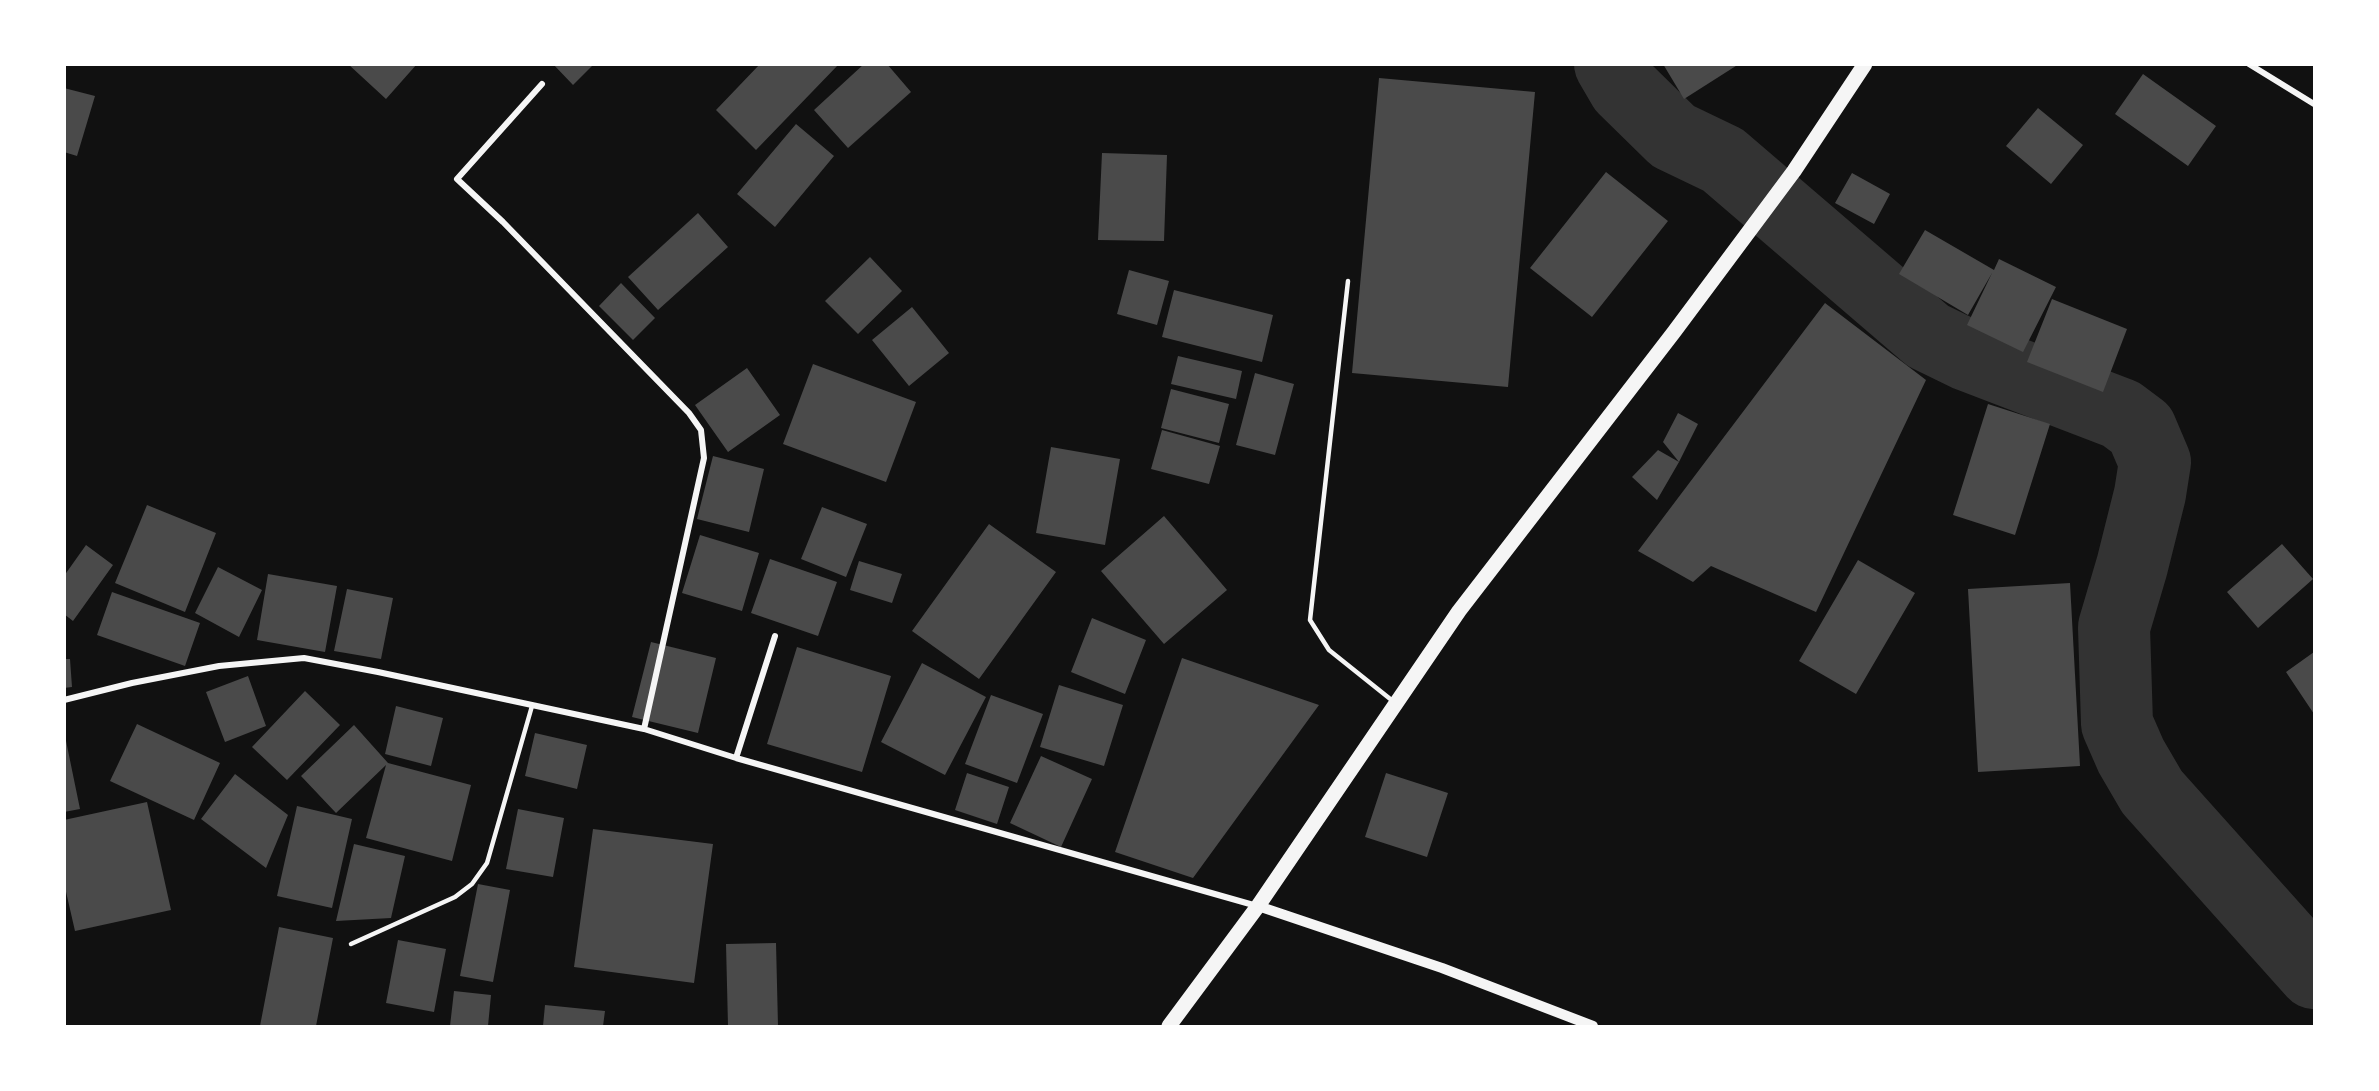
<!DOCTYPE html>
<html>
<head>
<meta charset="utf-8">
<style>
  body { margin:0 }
  #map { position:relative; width:2379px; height:1091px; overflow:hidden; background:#111; font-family:"Roboto Serif",serif }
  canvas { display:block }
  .frame { position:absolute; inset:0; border:66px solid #fff; pointer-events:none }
</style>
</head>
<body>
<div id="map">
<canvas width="2379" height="1091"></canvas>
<div class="frame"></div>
</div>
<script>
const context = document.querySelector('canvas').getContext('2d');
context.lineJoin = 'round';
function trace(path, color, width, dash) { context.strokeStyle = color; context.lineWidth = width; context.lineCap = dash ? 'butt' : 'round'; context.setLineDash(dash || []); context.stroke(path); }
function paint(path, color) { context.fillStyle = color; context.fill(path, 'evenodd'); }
trace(new Path2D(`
  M1610,64L1624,88L1673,136L1723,160L1928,336L1967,355L2121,414L2141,429L2155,462L2150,494L2132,566L2114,627L2117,724L2131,756L2152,792L2314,973`), '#333', 72);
paint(new Path2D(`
  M348,64H417L386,99Z
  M553,64H594L573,85Z
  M760,64H839L756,150L716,110Z
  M864,64H887L911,92L848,148L814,110Z
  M1663,64H1739L1684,99Z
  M2143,74L2216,126L2188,166L2115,114Z
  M1379,78L1535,92L1508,387L1352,373Z
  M64,88L95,96L77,156L64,152Z
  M2038,108L2083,145L2051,184L2006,146Z
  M796,124L834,156L775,227L737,194Z
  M1102,153L1167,155L1164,241L1098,240Z
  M1606,172L1668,221L1592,317L1530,268Z
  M1852,173L1890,194L1874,224L1835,203Z
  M698,213L728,247L658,310L628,277Z
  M1925,230L1994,270L1999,259L2056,287L2023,352L1967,325L1992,273L1968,315L1899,274Z
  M870,257L902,291L858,334L825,301Z
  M1129,270L1169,281L1157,325L1117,314Z
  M621,283L655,318L633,340L599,306Z
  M1174,290L1273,315L1262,362L1162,337Z
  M2052,299L2127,329L2103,392L2027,362Z
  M1825,303L1926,380L1816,612L1711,566L1693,582L1638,551Z
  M912,307L949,353L909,386L872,340Z
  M1178,356L1242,371L1236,399L1171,384Z
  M813,364L916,402L886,482L783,444Z
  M747,368L780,415L728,452L695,405Z
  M1255,373L1294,384L1275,455L1236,445Z
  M1171,389L1229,404L1219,443L1161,428Z
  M1988,404L2050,424L2015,535L1953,515Z
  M1678,413L1698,424L1679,462L1663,442Z
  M1162,430L1220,446L1209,484L1151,469Z
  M1051,447L1120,459L1105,545L1036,533Z
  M1658,450L1679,462L1657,500L1632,477Z
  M713,456L764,469L749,532L697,519Z
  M147,505L216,533L185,612L115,583Z
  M822,507L867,524L846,577L801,559Z
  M1164,516L1227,590L1164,644L1101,571Z
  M989,524L1056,572L979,679L912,631Z
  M700,535L759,553L742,611L682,593Z
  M2282,544L2313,579L2258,628L2227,592Z
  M86,545L113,565L73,621L64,614V576Z
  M770,559L837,582L818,636L751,613Z
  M1858,560L1915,593L1856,694L1799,661Z
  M859,561L902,574L892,603L850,590Z
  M218,567L262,590L239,637L195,613Z
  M268,574L337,586L325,652L257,640Z
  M2070,583L2080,766L1978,772L1968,589Z
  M347,589L393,598L381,659L334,651Z
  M112,592L200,623L185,666L97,635Z
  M1092,618L1146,640L1125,694L1071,672Z
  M651,642L716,658L698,733L632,717Z
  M797,647L891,676L862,772L767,744Z
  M2314,652V714L2286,672Z
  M1182,658L1319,705L1193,878L1115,852Z
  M64,659H70L72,687L64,688Z
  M922,663L986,697L945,775L881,742Z
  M248,676L266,726L225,742L206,692Z
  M1059,685L1123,705L1104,766L1040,747Z
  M305,691L340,725L287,780L252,747Z
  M991,695L1043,714L1017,783L965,764Z
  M396,706L443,718L431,766L385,754Z
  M137,724L220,763L194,820L110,781Z
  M354,725L388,763L471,785L452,861L366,838L386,765L336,813L301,776Z
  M64,731L80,809L64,812Z
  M535,733L587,745L577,789L525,776Z
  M1041,756L1092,779L1061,847L1010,823Z
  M967,773L1009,787L997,824L955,810Z
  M1386,773L1448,793L1427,857L1365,837Z
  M235,774L288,815L266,868L201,819Z
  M147,802L171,910L75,931L64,883V820Z
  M297,806L352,819L332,908L277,896Z
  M518,809L564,818L553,877L506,869Z
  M593,829L713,844L694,983L574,967Z
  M354,844L405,856L391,918L336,921Z
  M478,884L510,890L493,982L460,976Z
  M279,927L333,938L316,1026H260Z
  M398,940L446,949L434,1012L386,1003Z
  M776,943L778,1026H728L726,944Z
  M454,991L491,995L488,1026H450Z
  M545,1005L605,1011L603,1026H543Z`), '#4a4a4a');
trace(new Path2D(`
  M1348,281L1310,620L1329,650L1394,702
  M351,944L455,897L472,884L487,863L532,706`), '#f5f5f5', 4.5);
trace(new Path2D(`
  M2249,64L2314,104
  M542,84L457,179L503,222L689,413L701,430L704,458L644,729
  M64,700L132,683L219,666L304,658L378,672L644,729L736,758L1257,906
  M736,758L775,636`), '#f5f5f5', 6);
trace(new Path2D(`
  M1258,906L1442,968L1593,1026`), '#f5f5f5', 10);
trace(new Path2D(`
  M1169,1026L1258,906L1459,611L1674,332L1794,171L1865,64`), '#f5f5f5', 15);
</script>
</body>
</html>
